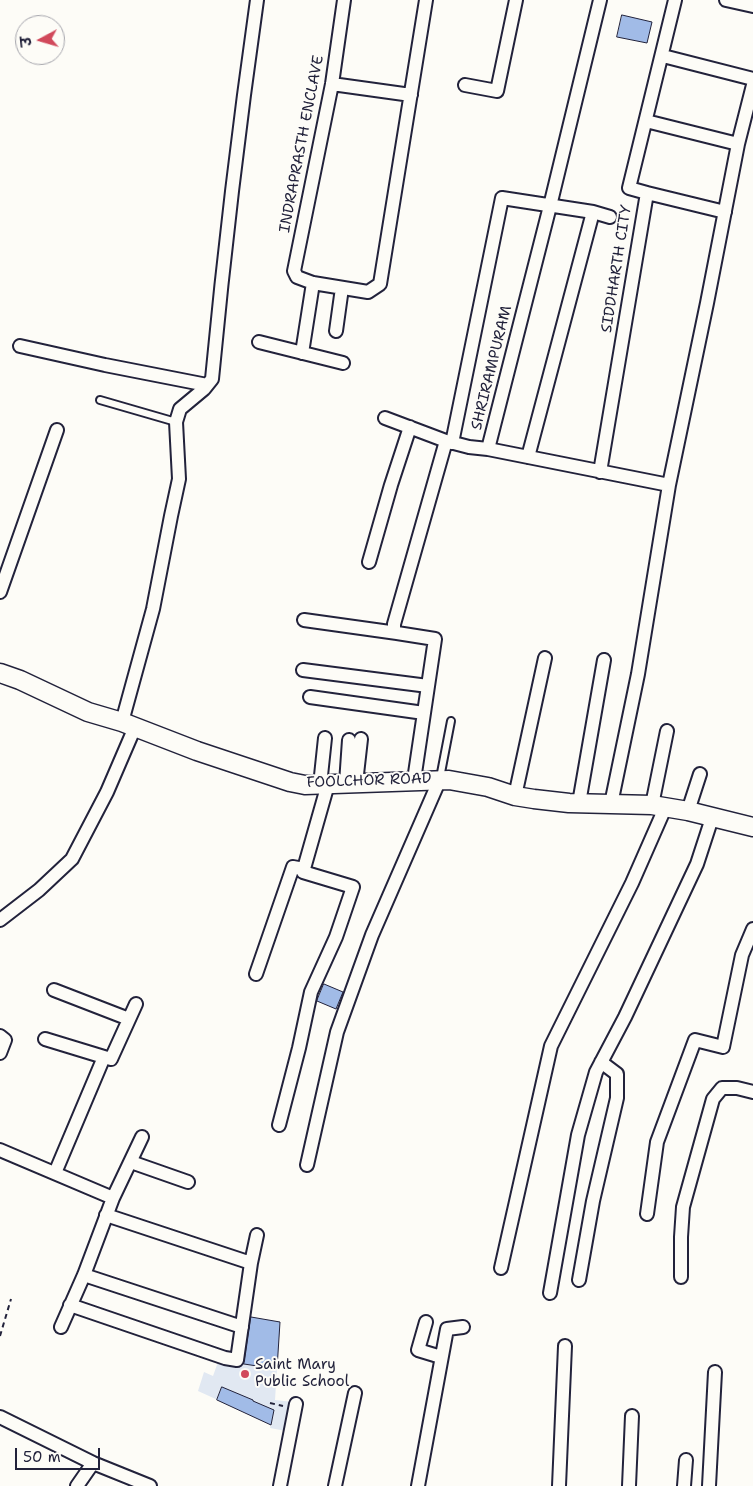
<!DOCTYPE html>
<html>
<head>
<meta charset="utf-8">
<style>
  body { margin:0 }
  #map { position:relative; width:753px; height:1486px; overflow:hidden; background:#fdfcf7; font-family:"Shantell Sans","Playpen Sans Deva",sans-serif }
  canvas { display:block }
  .north { position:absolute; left:15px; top:15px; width:50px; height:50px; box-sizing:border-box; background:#fdfcf7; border:1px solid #a5a5ac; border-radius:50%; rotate:264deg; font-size:14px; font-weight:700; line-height:20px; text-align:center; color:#22223b }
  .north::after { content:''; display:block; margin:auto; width:18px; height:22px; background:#d1495b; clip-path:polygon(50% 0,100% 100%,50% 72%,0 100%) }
  .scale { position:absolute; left:15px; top:1448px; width:85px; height:22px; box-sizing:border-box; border:2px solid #22223b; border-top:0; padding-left:6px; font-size:15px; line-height:18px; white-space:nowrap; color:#22223b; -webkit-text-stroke:4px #fdfcf7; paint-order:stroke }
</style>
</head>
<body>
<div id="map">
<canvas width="753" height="1486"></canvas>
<div class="north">उ</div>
<div class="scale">50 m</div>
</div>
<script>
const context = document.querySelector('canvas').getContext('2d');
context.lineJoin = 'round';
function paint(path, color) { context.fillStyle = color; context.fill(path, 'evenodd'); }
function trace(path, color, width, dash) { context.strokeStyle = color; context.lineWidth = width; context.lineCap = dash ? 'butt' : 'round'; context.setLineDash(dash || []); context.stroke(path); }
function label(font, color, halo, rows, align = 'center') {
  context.font = font + ' "Shantell Sans",sans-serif'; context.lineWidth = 4; context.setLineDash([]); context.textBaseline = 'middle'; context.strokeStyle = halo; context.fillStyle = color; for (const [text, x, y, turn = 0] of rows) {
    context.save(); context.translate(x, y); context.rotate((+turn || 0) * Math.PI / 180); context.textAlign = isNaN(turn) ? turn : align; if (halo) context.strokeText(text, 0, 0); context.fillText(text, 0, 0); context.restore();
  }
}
paint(new Path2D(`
  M248,1317L280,1322L275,1400L293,1402L286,1431L270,1428L271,1424L198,1391L204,1372L213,1376L218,1362L241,1366Z`), '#e1e8f2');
const building = new Path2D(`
  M622,15L652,22L647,43L617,37Z
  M324,984L343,992L336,1009L317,1001Z
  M251,1317L280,1322L277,1369L244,1364Z
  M222,1387L253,1400V1401L274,1410L271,1425L217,1400Z`);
paint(building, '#a1bbe7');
trace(building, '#22223b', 1);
const lane = new Path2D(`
  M100,400L176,422
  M440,778L451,721`);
const street = new Path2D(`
  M344,0L332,84L294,271L297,277L313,283L368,292L380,284L426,0
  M726,0L753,6
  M663,56L753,79
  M332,84L411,95
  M465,85L497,91L516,0
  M646,121L738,144
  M647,193L725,212
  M336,331L342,288
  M259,342L343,363
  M20,346L105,365L207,385
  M302,353L313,283
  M385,418L446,441
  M452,443L502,198L593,212L610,217
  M488,449L669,485
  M528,457L593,212
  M600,472L647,193L629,188L675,0
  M369,562L391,485L410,427
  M0,592L57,430
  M304,620L397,633
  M303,670L428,686
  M310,697L424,713
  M122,722L153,609L171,516L179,479L176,422L180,409L204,389L212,379C224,252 239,126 257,0
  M414,780L435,639L397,633L394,629V624L446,441L469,447L488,449L550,206L600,0
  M346,783L349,740
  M356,783L361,739
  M320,785L325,738
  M515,796L545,658
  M579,803L604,660
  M611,804L638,674L669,485L707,303L738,144L753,85
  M652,805L667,731
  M688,811L700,774
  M0,920L39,890L72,859L107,792L135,727
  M256,974L293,867L304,869
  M54,990L129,1019
  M0,1036L5,1040L0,1053
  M45,1039L104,1057
  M279,1125L299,1048L311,992L336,937L353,887L303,872L328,784
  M0,1150L113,1198
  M131,1162L188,1182
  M307,1165L337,1032L372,935L440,779
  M55,1173L104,1057L111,1059L136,1004
  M647,1214L657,1142L695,1040L723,1047L742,955L753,929
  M106,1215L251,1263
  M501,1268L551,1046L632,883L665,808
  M84,1275L242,1327
  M681,1277V1237L683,1207L713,1099L722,1088H737L753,1092
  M579,1280L593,1201L617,1098V1074L601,1062
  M550,1293L578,1135L596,1072L625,1017L697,864L712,818
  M70,1305L225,1358L237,1360L251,1263L257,1235
  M426,1322L418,1350L441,1357
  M61,1327L84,1275L113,1198L142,1137
  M0,1417L93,1463L150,1486
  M77,1486L93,1463
  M280,1486L296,1404
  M335,1486L355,1393
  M418,1486L447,1329L463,1327
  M559,1486L565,1346
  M629,1486L632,1416
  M684,1486L686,1460
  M709,1486L715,1372`);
const secondary = new Path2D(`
  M0,673L20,680L88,712L122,722L197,751L290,782L305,785L449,780L488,787L515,796L534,799L569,803L652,805L688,811L753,827`);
trace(lane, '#22223b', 10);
trace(street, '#22223b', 16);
trace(secondary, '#22223b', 21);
trace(new Path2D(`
  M0,1336L11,1299
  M270,1403L283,1406`), '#22223b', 2, [5, 4]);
trace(lane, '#fdfcf7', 6);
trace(street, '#fdfcf7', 12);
trace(secondary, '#fdfcf7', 18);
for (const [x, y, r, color] of [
  [245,1374,5,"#d1495b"]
]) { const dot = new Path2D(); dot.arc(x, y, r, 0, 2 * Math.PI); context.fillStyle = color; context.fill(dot); trace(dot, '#fdfcf7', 2); }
label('15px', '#22223b', '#fdfcf7', [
  ["INDRAPRASTH ENCLAVE",302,144,-79],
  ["SIDDHARTH CITY",617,269,-81],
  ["SHRIRAMPURAM",492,368,-76],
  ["FOOLCHOR ROAD",369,781,-2]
]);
label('15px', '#22223b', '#fdfcf7', [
  ["Saint Mary",255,1365],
  ["Public School",255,1382]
], 'left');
</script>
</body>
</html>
